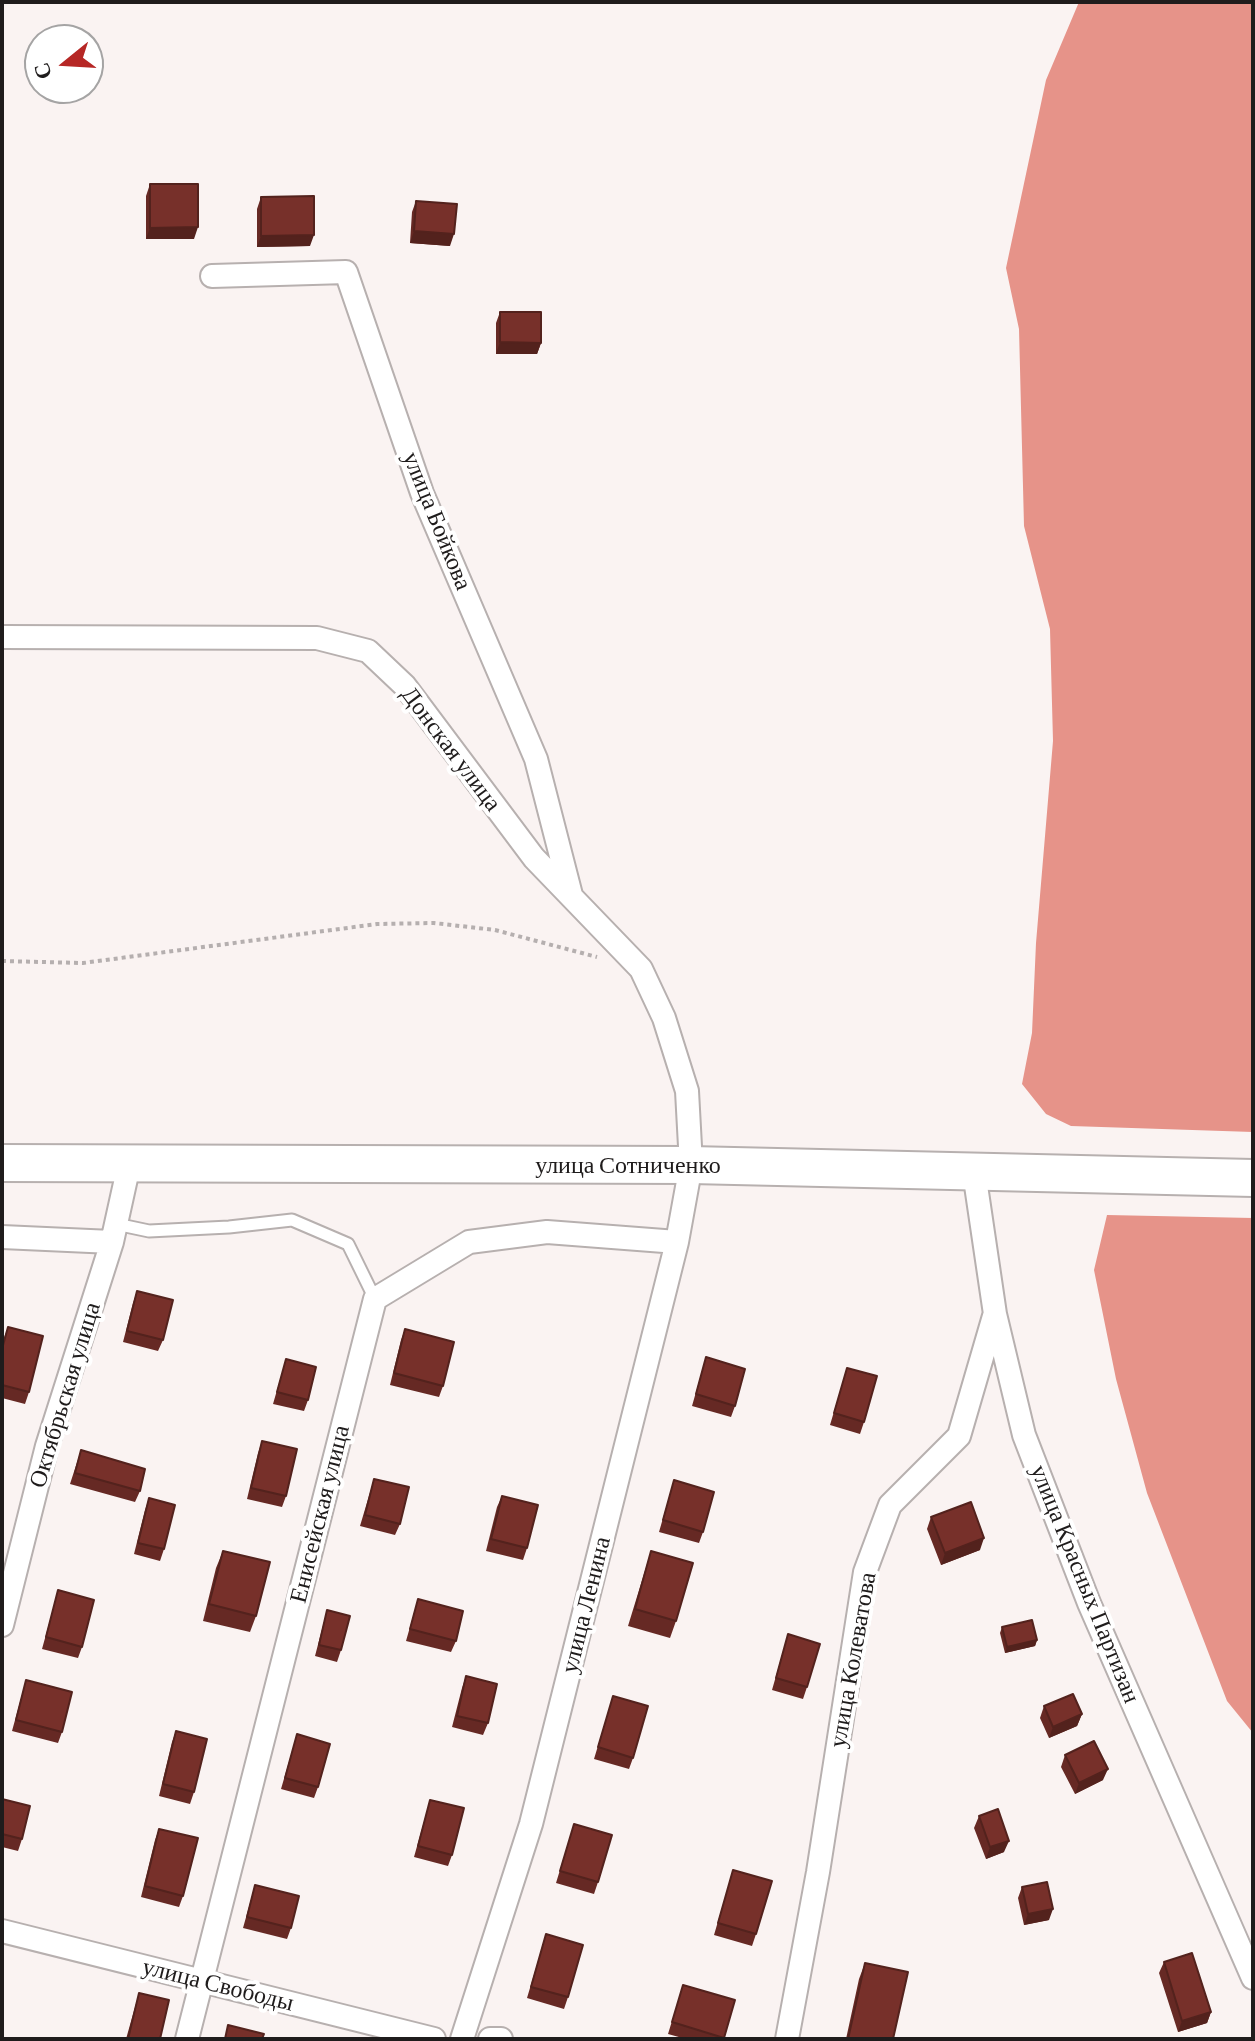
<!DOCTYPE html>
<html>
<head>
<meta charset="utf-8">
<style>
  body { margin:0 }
  #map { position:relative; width:1255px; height:2041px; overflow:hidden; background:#faf3f2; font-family:"Crimson Pro",serif }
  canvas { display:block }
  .frame { position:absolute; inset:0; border:4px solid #1f1c1c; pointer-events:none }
  .north { position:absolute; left:24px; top:24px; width:80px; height:80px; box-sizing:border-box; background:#fff; border:2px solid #a5a4a4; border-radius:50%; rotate:252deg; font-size:22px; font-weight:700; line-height:32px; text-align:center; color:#1f1c1c }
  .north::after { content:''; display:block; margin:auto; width:28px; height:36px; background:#b62725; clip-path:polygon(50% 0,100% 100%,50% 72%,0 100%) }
</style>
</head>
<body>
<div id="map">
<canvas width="1255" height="2041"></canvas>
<div class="frame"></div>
<div class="north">С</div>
</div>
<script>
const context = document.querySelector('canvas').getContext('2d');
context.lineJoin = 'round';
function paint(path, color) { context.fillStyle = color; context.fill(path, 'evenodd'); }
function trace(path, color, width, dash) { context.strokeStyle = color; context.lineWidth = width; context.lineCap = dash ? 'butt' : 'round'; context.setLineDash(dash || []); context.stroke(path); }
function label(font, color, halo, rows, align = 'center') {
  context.font = font + ' "Crimson Pro",serif'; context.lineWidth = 8; context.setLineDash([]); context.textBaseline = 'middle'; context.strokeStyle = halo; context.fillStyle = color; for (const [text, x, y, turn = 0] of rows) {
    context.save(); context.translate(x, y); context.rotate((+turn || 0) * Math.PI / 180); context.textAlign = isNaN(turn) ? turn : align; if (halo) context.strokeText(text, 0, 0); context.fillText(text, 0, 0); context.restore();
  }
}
paint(new Path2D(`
  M1079,2H1253V1132L1071,1126L1046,1114L1022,1084L1032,1033L1036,943L1053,741L1050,629L1024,526L1019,329L1006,268L1046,80Z
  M1107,1215L1253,1218V1733L1227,1701L1147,1493L1116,1379L1094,1270Z`), '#e69389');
const service = new Path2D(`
  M116,1224L149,1231L229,1227L292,1220L348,1244L375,1299`);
const minor = new Path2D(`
  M212,276L346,272L422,493L536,759L571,895
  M2,637L317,638L368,651L405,686L534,858L641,969L664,1018L687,1091L691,1165L677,1242L531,1824L462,2039
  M974,1172L995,1314L1024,1435L1089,1603L1253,1978
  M2,1237L112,1242
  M2,1625L47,1446L112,1242L129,1165
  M2,1931L434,2039
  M187,2039L375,1299L469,1242L547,1232L677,1242
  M490,2039H501
  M787,2039L818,1872L865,1572L890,1505L959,1436L994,1316`);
const primary = new Path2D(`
  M2,1163L691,1165L1253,1178`);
trace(service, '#b7b0af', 15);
trace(minor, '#b7b0af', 26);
trace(primary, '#b7b0af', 40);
trace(new Path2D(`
  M2,961L83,963L377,924L434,923L495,930L597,957`), '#b5afaf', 4, [4, 4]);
trace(service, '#fff', 11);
trace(minor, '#fff', 22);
trace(primary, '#fff', 36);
paint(new Path2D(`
  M150,184L194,239H146V196Z
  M261,197L310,246L257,247V209Z
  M416,201L450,246L410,243L412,212Z
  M500,312L541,343L537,354H496V323Z
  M137,1291L163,1340L158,1351L123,1342L133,1303Z
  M8,1327L29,1392L25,1404L2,1398V1343Z
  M405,1329L443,1386L439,1397L390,1385L401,1340Z
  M706,1357L735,1406L731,1417L692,1406Z
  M286,1359L308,1400L304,1411L273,1404Z
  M847,1368L864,1422L860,1434L830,1425Z
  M262,1441L286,1496L282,1507L247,1499L258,1453Z
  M81,1450L140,1491L135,1502L70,1484Z
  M374,1479L400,1524L395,1535L360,1526Z
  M674,1480L703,1532L699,1543L659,1532Z
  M502,1496L527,1548L523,1560L486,1551L497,1507Z
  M149,1498L164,1549L160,1561L134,1554L145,1510Z
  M931,1517L980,1550L941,1565L927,1529Z
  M223,1551L256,1616L250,1632L203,1621L216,1568Z
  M651,1551L676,1621L670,1638L628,1626Z
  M58,1591L82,1647L78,1658L42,1649Z
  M418,1599L456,1641L451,1652L406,1641Z
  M327,1610L341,1650L337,1662L315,1656Z
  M1002,1627L1037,1640L1035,1646L1005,1653L1000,1633Z
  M788,1634L807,1687L803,1699L772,1690Z
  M466,1676L488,1723L483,1735L452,1727L462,1688Z
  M26,1680L62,1732L58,1743L12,1731Z
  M613,1696L633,1758L629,1769L594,1759Z
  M1044,1706L1082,1714L1077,1726L1049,1738L1040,1718Z
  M176,1731L194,1792L190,1804L159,1796L172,1742Z
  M297,1734L318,1787L314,1798L281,1789Z
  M1065,1755L1103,1780L1075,1794L1061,1767Z
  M2,1799L22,1839L18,1851L2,1847Z
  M430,1800L452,1855L448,1866L414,1857Z
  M979,1816L1004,1852L986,1859L974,1828Z
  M574,1824L598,1882L594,1894L556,1883Z
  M159,1829L183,1896L179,1907L141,1897L155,1840Z
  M733,1870L756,1934L752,1946L714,1935Z
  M255,1885L291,1928L287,1939L243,1928Z
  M1022,1887L1049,1920L1024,1925L1018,1898Z
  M546,1934L568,1997L564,2009L527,1998Z
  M1164,1962L1211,2012L1207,2023L1178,2032L1159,1973Z
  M865,1963L893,2039H846L859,1979Z
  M683,1985L735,2000L724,2039H686L668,2034Z
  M139,1993L160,2039H126Z`), '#662924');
paint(new Path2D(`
  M198,227L194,239H146L150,228Z
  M414,231L454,234L450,246L410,243Z
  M314,235L310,246L257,247L261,236Z
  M500,342L541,343L537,354H496Z
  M984,1538L980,1550L941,1565L945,1553Z
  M1037,1640L1035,1646L1005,1653L1007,1647Z
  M1082,1714L1077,1726L1049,1738L1053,1727Z
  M1108,1769L1103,1780L1075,1794L1079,1783Z
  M1009,1841L1004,1852L986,1859L990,1847Z
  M1053,1909L1049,1920L1024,1925L1028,1914Z
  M1211,2012L1207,2023L1178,2032L1182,2021Z`), '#53221d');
const building = new Path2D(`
  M150,184H198V227L150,228Z
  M314,196V235L261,236V197Z
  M416,201L457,204L454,234L414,231Z
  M500,312H541V343L500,342Z
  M137,1291L173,1300L163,1340L127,1331Z
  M8,1327L43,1336L29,1392L2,1385V1349Z
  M405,1329L454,1342L443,1386L394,1373Z
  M706,1357L745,1369L735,1406L696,1394Z
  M286,1359L316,1367L308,1400L277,1392Z
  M847,1368L877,1376L864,1422L834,1413Z
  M262,1441L297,1449L286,1496L251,1488Z
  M81,1450L145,1469L140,1491L75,1473Z
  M374,1479L409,1487L400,1524L365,1515Z
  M674,1480L714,1492L703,1532L663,1520Z
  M502,1496L538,1505L527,1548L491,1539Z
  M149,1498L175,1505L164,1549L138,1543Z
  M971,1502L984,1538L945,1553L931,1517Z
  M223,1551L270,1562L256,1616L209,1604Z
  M651,1551L693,1563L676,1621L635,1609Z
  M58,1590L94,1600L82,1647L46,1637Z
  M418,1599L463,1611L456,1641L410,1629Z
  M327,1610L350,1616L341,1650L319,1645Z
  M1032,1620L1037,1640L1007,1647L1002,1627Z
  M788,1634L820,1644L807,1687L776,1678Z
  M466,1676L497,1684L488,1723L457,1716Z
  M26,1680L72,1692L62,1732L16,1720Z
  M1073,1694L1082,1714L1053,1727L1044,1706Z
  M613,1696L648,1706L633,1758L598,1747Z
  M176,1731L207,1739L194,1792L163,1784Z
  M297,1734L330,1744L318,1787L285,1778Z
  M1094,1741L1108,1769L1079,1783L1065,1755Z
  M2,1799L30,1806L22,1839L2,1834Z
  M430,1800L464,1808L452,1855L418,1846Z
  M998,1809L1009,1841L990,1847L979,1816Z
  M574,1824L612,1835L598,1882L560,1871Z
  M159,1829L198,1838L183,1896L145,1886Z
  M733,1870L772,1881L756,1934L718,1923Z
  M1047,1882L1053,1909L1028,1914L1022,1887Z
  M255,1885L299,1896L291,1928L247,1917Z
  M546,1934L583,1945L568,1997L531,1987Z
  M1192,1953L1211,2012L1182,2021L1164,1962Z
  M865,1963L908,1972L893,2039H848Z
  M683,1985L735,2000L724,2038L672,2022Z
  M139,1993L169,2000L160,2039H128Z
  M228,2025L264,2034L262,2039H225Z`);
paint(building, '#77302a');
trace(building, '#53221d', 2);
label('24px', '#1f1c1c', '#fff', [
  ["улица Бойкова",437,521,68],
  ["Донская улица",451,749,53],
  ["улица Сотниченко",628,1166],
  ["Октябрьская улица",65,1395,-73],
  ["Енисейская улица",320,1514,-76],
  ["улица Красных Партизан",1085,1584,68],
  ["улица Ленина",586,1605,-76],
  ["улица Колеватова",853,1660,-80],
  ["улица Свободы",218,1985,14]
]);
</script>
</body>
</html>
